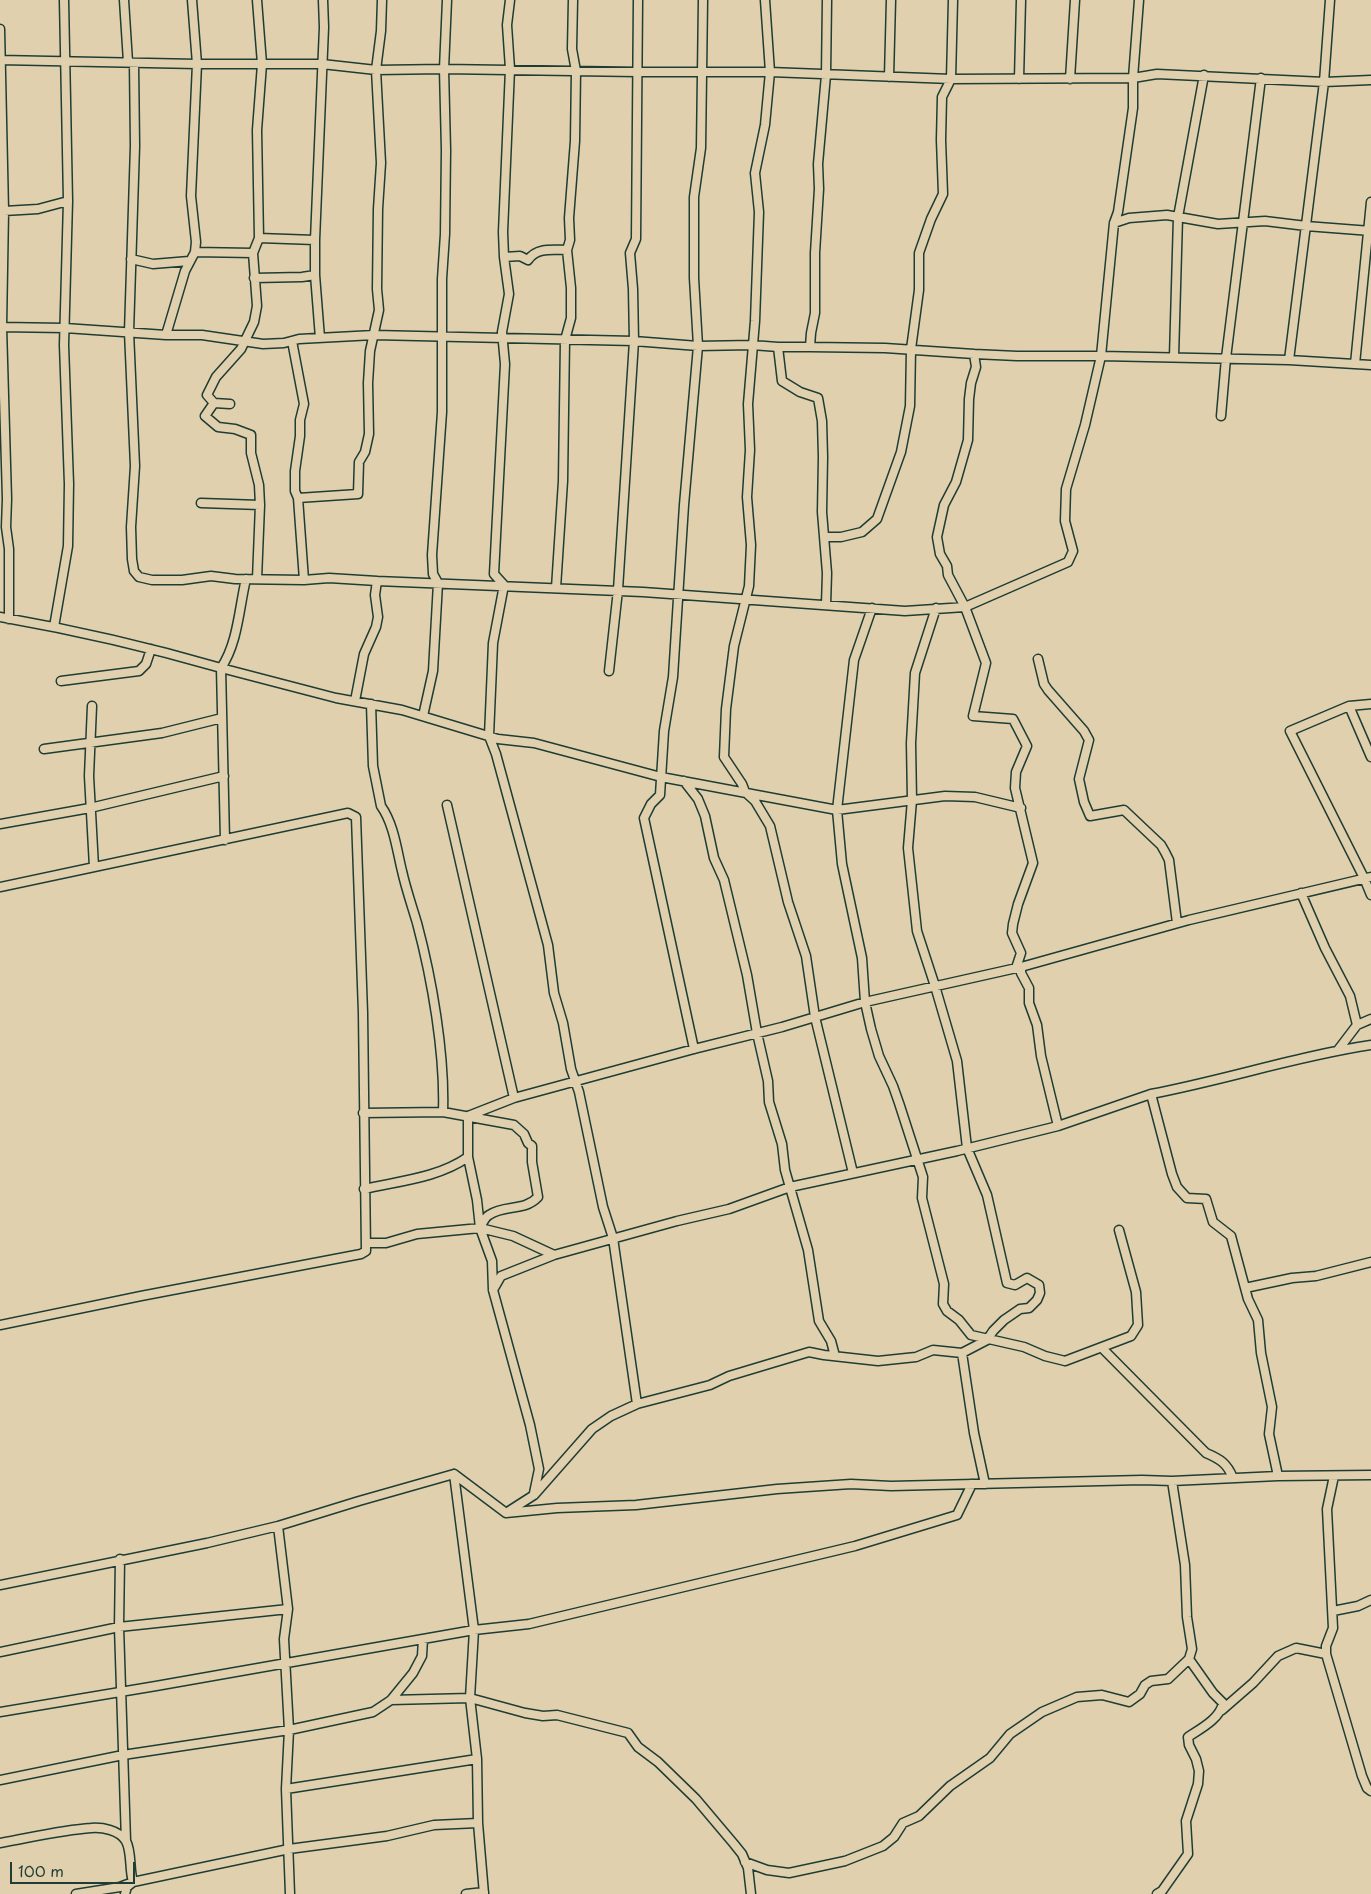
<!DOCTYPE html>
<html>
<head>
<meta charset="utf-8">
<style>
  body { margin:0 }
  #map { position:relative; width:1371px; height:1894px; overflow:hidden; background:#e1d0ae; font-family:"Playpen Sans",sans-serif }
  canvas { display:block }
  .scale { position:absolute; left:10px; top:1862px; width:125px; height:22px; box-sizing:border-box; border:2px solid #1f3d34; border-top:0; padding-left:6px; font-size:15px; line-height:18px; white-space:nowrap; color:#1f3d34; -webkit-text-stroke:4px #e1d0ae; paint-order:stroke }
</style>
</head>
<body>
<div id="map">
<canvas width="1371" height="1894"></canvas>
<div class="scale">100 m</div>
</div>
<script>
const context = document.querySelector('canvas').getContext('2d');
context.lineJoin = 'round';
function trace(path, color, width, dash) { context.strokeStyle = color; context.lineWidth = width; context.lineCap = dash ? 'butt' : 'round'; context.setLineDash(dash || []); context.stroke(path); }
const minor = new Path2D(`
  M124,0L128,62
  M510,0L507,25L510,69L503,232L504,257L509,294L502,332L505,364L494,574L504,585L493,643L489,736L496,754L548,945L554,993L563,1023L571,1069L579,1092L603,1207L613,1238L637,1404
  M765,0L770,72L765,125L755,173L759,212L755,321L748,404L750,450L747,497L751,545L749,586L734,646L726,709L724,757L742,784L745,792L755,801L770,826L788,902L806,956L815,1017L853,1173
  M0,29L4,211L2,327L7,499L6,527L9,549V619
  M0,60L197,64H322L376,70L444,69L637,72H770L951,79L1133,78L1157,74L1324,82L1371,80
  M134,63L135,146L129,332L135,466L131,527L132,559L134,571L139,577L152,580H182L211,576L235,579L304,580L329,578L377,581L375,595L378,617L376,627L364,654L355,701
  M889,77L891,0
  M1019,79L1021,0
  M1070,79L1075,0
  M4,211L38,209L68,201
  M1114,223L1129,218L1167,215L1218,224L1265,221L1306,226L1371,231
  M259,238L315,240
  M195,252L253,253
  M504,257L520,256L528,260C537,247 553,250 567,250
  M131,259L153,264L189,261
  M254,278L302,277L315,275
  M0,327L65,328L166,335H202L263,344L284,343L299,339L374,335L634,341L698,346L752,345L778,347H810L811,333L815,313V253L819,189L818,164L826,75L827,0
  M166,335L185,271L195,252L196,242L191,196L197,64L192,0
  M320,338L315,275V240L324,27L323,0
  M292,341L304,404L300,420V436L295,471V491L298,498
  M778,347L782,381L800,392L818,398L822,421L823,457L822,512L827,573L826,605
  M810,347L885,348L974,354
  M1174,357L1178,217L1204,75
  M1289,360L1324,82L1330,0
  M1355,364L1371,202
  M214,403L205,416L218,427L235,429L251,435V453L259,485L260,505L257,579
  M230,404L214,403L207,395L216,377L241,349L254,322L257,306L253,253L259,238L257,130L262,64L257,0
  M1221,416L1226,358L1261,78
  M201,503L260,505
  M824,537H841L862,532L877,519L901,452L910,406L911,349L919,290V253L931,219L943,194L941,140L942,97L951,79L953,0
  M304,580L298,498L358,494L359,462L365,452L369,434L368,383L370,351L379,310L377,289L378,209L381,163L376,70L381,31L382,0
  M377,581L643,592L905,611L965,607L1068,562L1073,551L1065,521L1066,489L1085,425L1101,356L1289,360L1371,365
  M556,588L563,481L565,340L571,318V288L567,250L570,240L569,218L575,141L576,71L572,49L573,0
  M872,608L854,660L837,810L842,864L862,958L865,1002L871,1029L879,1056L893,1086L899,1103L923,1177L922,1198L944,1284L943,1304L947,1311L959,1320L971,1335L1024,1347L1045,1356L1065,1361L1131,1336L1138,1325L1136,1292L1119,1230
  M0,617C74,630 148,647 221,668C238,643 239,608 246,579
  M54,627L68,546L69,484L64,345L68,201L64,0
  M1038,659L1044,684L1048,690L1084,731L1089,740L1079,779L1084,802L1090,816L1124,810L1161,845L1165,852L1169,860L1177,923
  M609,671L618,590L634,341L633,289L630,253L636,239L638,0
  M61,681L139,671L146,664L151,649
  M371,704L373,766L381,806C394,824 397,851 402,871C406,889 412,906 417,923C432,979 445,1054 443,1112
  M1371,704L1349,706L1290,731L1364,878L1371,895
  M92,706L89,776L94,867
  M1349,706L1371,757
  M423,716L433,671L438,583L433,574L432,555L442,412V279L445,234L446,150L444,69L447,0
  M44,749L162,733L222,718
  M684,781L698,799L705,816L714,858L724,880L747,975L757,1033L768,1081L769,1102L782,1144L785,1170L808,1250L819,1321L831,1341L835,1356
  M447,805L514,1098
  M0,824L90,808L224,776
  M225,840L221,668L336,698L402,710L498,739L534,743L661,777L837,810L945,796L975,797L1021,808
  M0,887L348,813L356,817L363,1013L366,1251L361,1254L141,1296L0,1325
  M1301,893L1325,948L1350,996L1357,1025L1338,1050
  M1021,967V973L1029,988V1003L1037,1025L1041,1056L1058,1126L1151,1094L1172,1174L1177,1187L1187,1198L1206,1199L1213,1222L1231,1236L1248,1299L1258,1320L1261,1353L1272,1407L1269,1434L1278,1476
  M1016,968L1021,953L1012,933L1013,924L1018,904L1033,863L1015,788L1016,772L1027,746L1013,719L973,716L986,663L965,607L948,575L947,566L940,554L937,537L944,505L956,482L968,440L969,399L971,383L976,367L974,354L1017,356H1101L1114,223L1118,212L1133,108V78L1139,0
  M1357,1025L1371,1019
  M694,1049L644,818L651,804L660,795L664,731L673,677L684,505L698,346L694,278V197L701,148L703,0
  M1151,1094C1225,1080 1297,1056 1371,1045
  M363,1113L443,1112L514,1125L524,1134L528,1143L532,1146V1162L538,1197C524,1212 505,1204 489,1215C485,1217 482,1224 480,1228
  M468,1157L477,1200L480,1228L492,1261L493,1290L530,1425L539,1469L534,1493
  M364,1189C399,1181 438,1178 468,1157V1116L514,1098L694,1049L782,1027L865,1002L1021,967L1189,920L1371,877
  M366,1243H386L417,1234L480,1228L513,1236L554,1255L677,1221L729,1209L790,1187L957,1151L1058,1126
  M1245,1288L1292,1278L1316,1276L1371,1262
  M493,1290L501,1276L554,1255
  M1102,1348L1206,1453C1220,1459 1227,1463 1233,1478
  M962,1353L974,1433L985,1484
  M454,1474L474,1630L470,1698L477,1759L478,1823L484,1894
  M1334,1476L1327,1509L1333,1628L1326,1646V1654L1362,1776L1367,1788L1371,1791
  M509,1511L534,1495L592,1429L611,1416L637,1404L710,1385L729,1376L809,1352L824,1355L878,1361L916,1357L933,1350L962,1353L987,1340L993,1331L1004,1320L1020,1309L1029,1308L1037,1300L1040,1293L1039,1285L1027,1278L1015,1285L1007,1283L987,1195L967,1148L957,1061L935,986L917,931L908,848L912,800L911,743L915,673L936,608
  M278,1526L288,1609L284,1639L289,1730L286,1789L290,1894
  M120,1559L119,1627L126,1841
  M0,1585L207,1543L278,1526L359,1501L454,1474L506,1513L557,1508L636,1505L777,1489L851,1484L891,1486L1142,1480L1172,1481L1278,1476L1371,1475
  M1333,1611L1358,1606L1371,1600
  M0,1652L119,1627L288,1609
  M391,1700L470,1698L525,1713L543,1716L557,1715L628,1733L638,1747L658,1762L696,1799L734,1844L742,1854L748,1868L751,1894
  M1222,1710L1253,1683L1278,1656L1296,1648L1326,1654
  M0,1712L156,1686L474,1630L529,1624L855,1546L957,1515L972,1484
  M0,1780L123,1755L289,1730L373,1712L391,1700L413,1673L422,1656L423,1639
  M286,1789L477,1759
  M0,1843C29,1838 61,1830 91,1828C102,1827 119,1830 126,1841C132,1852 129,1869 133,1882L127,1887L125,1894
  M745,1862L767,1870L789,1873L845,1861L883,1846L894,1837L903,1823L919,1816L950,1786L990,1758L1010,1734L1042,1712L1077,1697L1102,1695L1129,1702L1140,1694L1145,1685L1151,1681L1168,1679L1189,1659
  M76,1894L120,1887L133,1882L289,1849L387,1836L434,1825L478,1823
  M466,1894L484,1892
  M1157,1894L1162,1891L1188,1854L1186,1821L1198,1784L1199,1771L1196,1759L1189,1745L1188,1737C1200,1729 1220,1719 1223,1703L1213,1693L1189,1659L1192,1649L1187,1617L1185,1565L1172,1481`);
trace(minor, '#1f3d34', 11);
trace(minor, '#e1d0ae', 8);
</script>
</body>
</html>
